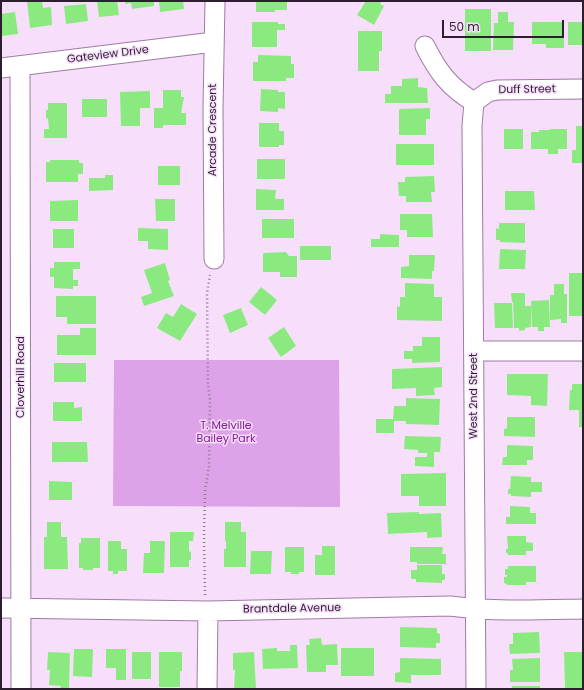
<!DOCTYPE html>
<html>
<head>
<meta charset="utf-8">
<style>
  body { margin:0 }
  #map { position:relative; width:584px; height:690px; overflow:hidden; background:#f7dffb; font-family:Poppins,sans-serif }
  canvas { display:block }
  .frame { position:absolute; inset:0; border:2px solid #2d1e2f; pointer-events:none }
  .scale { position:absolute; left:442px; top:20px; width:122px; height:18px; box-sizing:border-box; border:2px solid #2d1e2f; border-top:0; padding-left:5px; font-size:12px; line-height:14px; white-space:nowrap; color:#2d1e2f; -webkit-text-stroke:3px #f7dffb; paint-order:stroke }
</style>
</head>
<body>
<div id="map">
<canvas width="584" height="690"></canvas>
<div class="frame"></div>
<div class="scale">50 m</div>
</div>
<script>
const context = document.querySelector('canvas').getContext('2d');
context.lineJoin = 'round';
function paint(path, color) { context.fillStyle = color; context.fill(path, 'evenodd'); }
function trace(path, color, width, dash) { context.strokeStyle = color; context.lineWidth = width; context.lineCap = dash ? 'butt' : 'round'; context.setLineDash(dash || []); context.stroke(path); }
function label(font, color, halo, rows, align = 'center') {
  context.font = font + ' Poppins,sans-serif'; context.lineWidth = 3; context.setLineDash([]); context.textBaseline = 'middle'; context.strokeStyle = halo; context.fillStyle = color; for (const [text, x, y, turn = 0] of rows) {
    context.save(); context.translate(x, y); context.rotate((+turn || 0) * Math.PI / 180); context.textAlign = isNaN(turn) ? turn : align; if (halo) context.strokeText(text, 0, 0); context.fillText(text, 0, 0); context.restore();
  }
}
paint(new Path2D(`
  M114,360H339L340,507L113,506Z`), '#dea2e8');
paint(new Path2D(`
  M27,1H42L43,8L51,7L52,25L30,28Z
  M97,1H117L119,15L99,17Z
  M125,1H154V6L132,9L131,3L125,4Z
  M159,1H183L184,9L160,12Z
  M256,1H287V10H275V12H256Z
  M366,1H382L380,4L384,6L374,25L357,15Z
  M86,4L88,21L66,24L64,6Z
  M465,9H491V51H465Z
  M15,12L18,34L1,36V14Z
  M498,12H508V22H514L513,50H493L494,23H498Z
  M252,22H278V24H285V30H277V47H252Z
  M532,22H564V48H546V44H532Z
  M568,22H583V45H568Z
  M358,31H382V51H379V71H358Z
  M258,55L291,56V64H294V78H286V81H253V62H258Z
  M418,78V87L427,88L428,103H385V94H391V86H402V79Z
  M261,89L278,90V92H285V109L278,108V112L260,111Z
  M163,90H181V97H184L181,113H186V125H163V128H154V108H163Z
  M150,91V108H140V126H121L120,92Z
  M82,99H107V117H82Z
  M48,103H67V138H44V129H49L48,118L46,119V110H48Z
  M430,108V119H426V135H399V109Z
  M259,123H279V131H284V145H279V147H259Z
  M576,126H583V163H572V150H576Z
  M504,129H523V149H504Z
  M550,129H567V149H558V154H548V149H531V132H539V130H550Z
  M396,144H434V165H396Z
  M257,159H285V179H257Z
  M50,160H79V163H83V174H78V182H46V162H50Z
  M158,166H180V185H158Z
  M105,175H113V190L89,191V178H105Z
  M434,176L435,192H431L432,202H406V196H399L398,182H405V177Z
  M256,189L276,190L275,199H284V210H256Z
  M505,191H534L535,210H505Z
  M155,199H175V221H156Z
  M78,200V221H50V201Z
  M400,214H432L433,237H407V230H400Z
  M262,219H294V238H262Z
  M499,223H525V243L500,242V240H496V228L499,229Z
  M138,228L168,229V250L148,249V241H138Z
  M53,229H74V248H53Z
  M380,234L399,235V247H371V239H380Z
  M300,246H331V260H300Z
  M500,249L526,250L525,269H499Z
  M286,252L289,256H297V277H280V272H263V253Z
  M409,255H435L434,271H432V279L401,278V267L409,266Z
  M54,262H80V269H73V280H78V286H73V289L54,288V277H50V268H54Z
  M165,263L170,280L168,281L174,296L144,306L141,297L152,293L144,270Z
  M569,273H583V316H569Z
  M405,283L434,284V297H442V321L397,320V306L400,307V297H405Z
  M554,284H564V294H567V323H561V319L550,320V295H554Z
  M261,287L277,300L265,315L249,302Z
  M511,293H525V306H531V327L525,328V330L519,331V328H514L513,302H512Z
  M56,296H96V324H67V317H56Z
  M549,300L550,327H544V331H538V327H532L531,301Z
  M494,303H512L513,328H495Z
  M181,304L197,314L180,341L157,328L166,313L173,317Z
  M241,308L248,325L230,333L223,315Z
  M284,327L296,346L281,357L268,338Z
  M80,328H96V355H57V335H80Z
  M422,337H440V362L412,363V359H404V351H413V346H422Z
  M54,363H86V382H54Z
  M442,367V387L434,388L435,395L416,396V388L392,389V369Z
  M507,374H548L547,406L531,405V396L507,395Z
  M572,384H583V427H579V410H569L570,390H572Z
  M406,398L440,399L439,425L406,424V421H394V433H376V419H393L394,406H406Z
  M53,402H74V408L82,407V421H53Z
  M507,417H535V437L504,436V429L507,428Z
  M405,436L441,437L440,452H434V467L415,466V457H427V453H418V450L404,449Z
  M52,442H87L88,462H52Z
  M507,445L533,446V460H527V465H502L503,457H507Z
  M446,473V506H419V496H401V474Z
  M511,476L531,477V482H542V492H531V497L511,496V494H508V489H510Z
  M49,481L72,482V500H49Z
  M510,506L530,507V513H536V524H506V517H510Z
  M419,512V514L441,513L442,537L427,538V532L388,534L387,513Z
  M47,522H61V537H67L68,569H44V537H47Z
  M225,522H241V532H246V567H224V549H226V541H225Z
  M170,532H194L193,541H189V551L191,552V560H189V567H170Z
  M507,536H526V542L533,543V551H526V555H508V553H506V549H508Z
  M81,538H100V568H93V570H83V568H79V543H81Z
  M108,541H121V549H127V571H118V574H113V571H108Z
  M150,541H165L164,573H143L144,553H150Z
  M322,546H335V575H315V555H322Z
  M285,547H304V572H299V574H291V572H285Z
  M410,547H443L442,554H446V564H417V562H410Z
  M251,551H272L271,574H250Z
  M417,565H442V574H445V580H442V583L416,582V579H411V570H417Z
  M508,566H536V582H526V585H507V584L504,583V577H507V575H505V569H508Z
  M400,627L437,628V633L440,634V643H436V648L400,647Z
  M539,632L540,653L510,654L509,644H513V633Z
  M321,638L322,645L337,644L338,665H326V672H307L306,645H310L309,639Z
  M290,645H297L298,668L263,669L262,649L277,648V651H290Z
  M341,648H374V676H341Z
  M74,649H93L92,677L73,676Z
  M106,649H126V680H116V668H106Z
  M48,652L70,653L69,689H60L61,686L49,685L50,670H47Z
  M132,652H151V679H132Z
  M159,652H182V671H180V687H159Z
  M254,652L256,689H234L235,670H233V653Z
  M564,652H582V689H565Z
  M400,658L441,659V675H411V683L395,682V673L400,672Z
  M540,658V682H510V670H513L512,659Z
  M512,686H540V689H512Z`), '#8bea7f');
const minor = new Path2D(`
  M425,46C438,72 449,87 474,102
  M20,66L21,689
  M1,68L214,42
  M474,102L472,126L476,689
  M474,102L488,92L497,90L583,89
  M214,259L213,108L215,1
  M474,351H583
  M1,608L208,611L450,606C494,612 538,610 583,609
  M207,689L208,611`);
trace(minor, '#9f7aa5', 21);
trace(new Path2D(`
  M205,595L204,536L205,490L209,467L210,400L208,384L207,293L210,275`), '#8d7a90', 2.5, [1, 3]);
trace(minor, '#fff', 19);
label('11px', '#2d1e2f', '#f7dffb', [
  ["Gateview Drive",108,55,-7],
  ["Duff Street",527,90,-1],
  ["Arcade Crescent",213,130,-90],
  ["Cloverhill Road",21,377,-90],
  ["West 2nd Street",474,396,-90],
  ["Brantdale Avenue",292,609,-1]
]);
label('11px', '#851796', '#f7dffb', [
  ["T. Melville",226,426],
  ["Bailey Park",226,439]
]);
</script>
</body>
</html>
